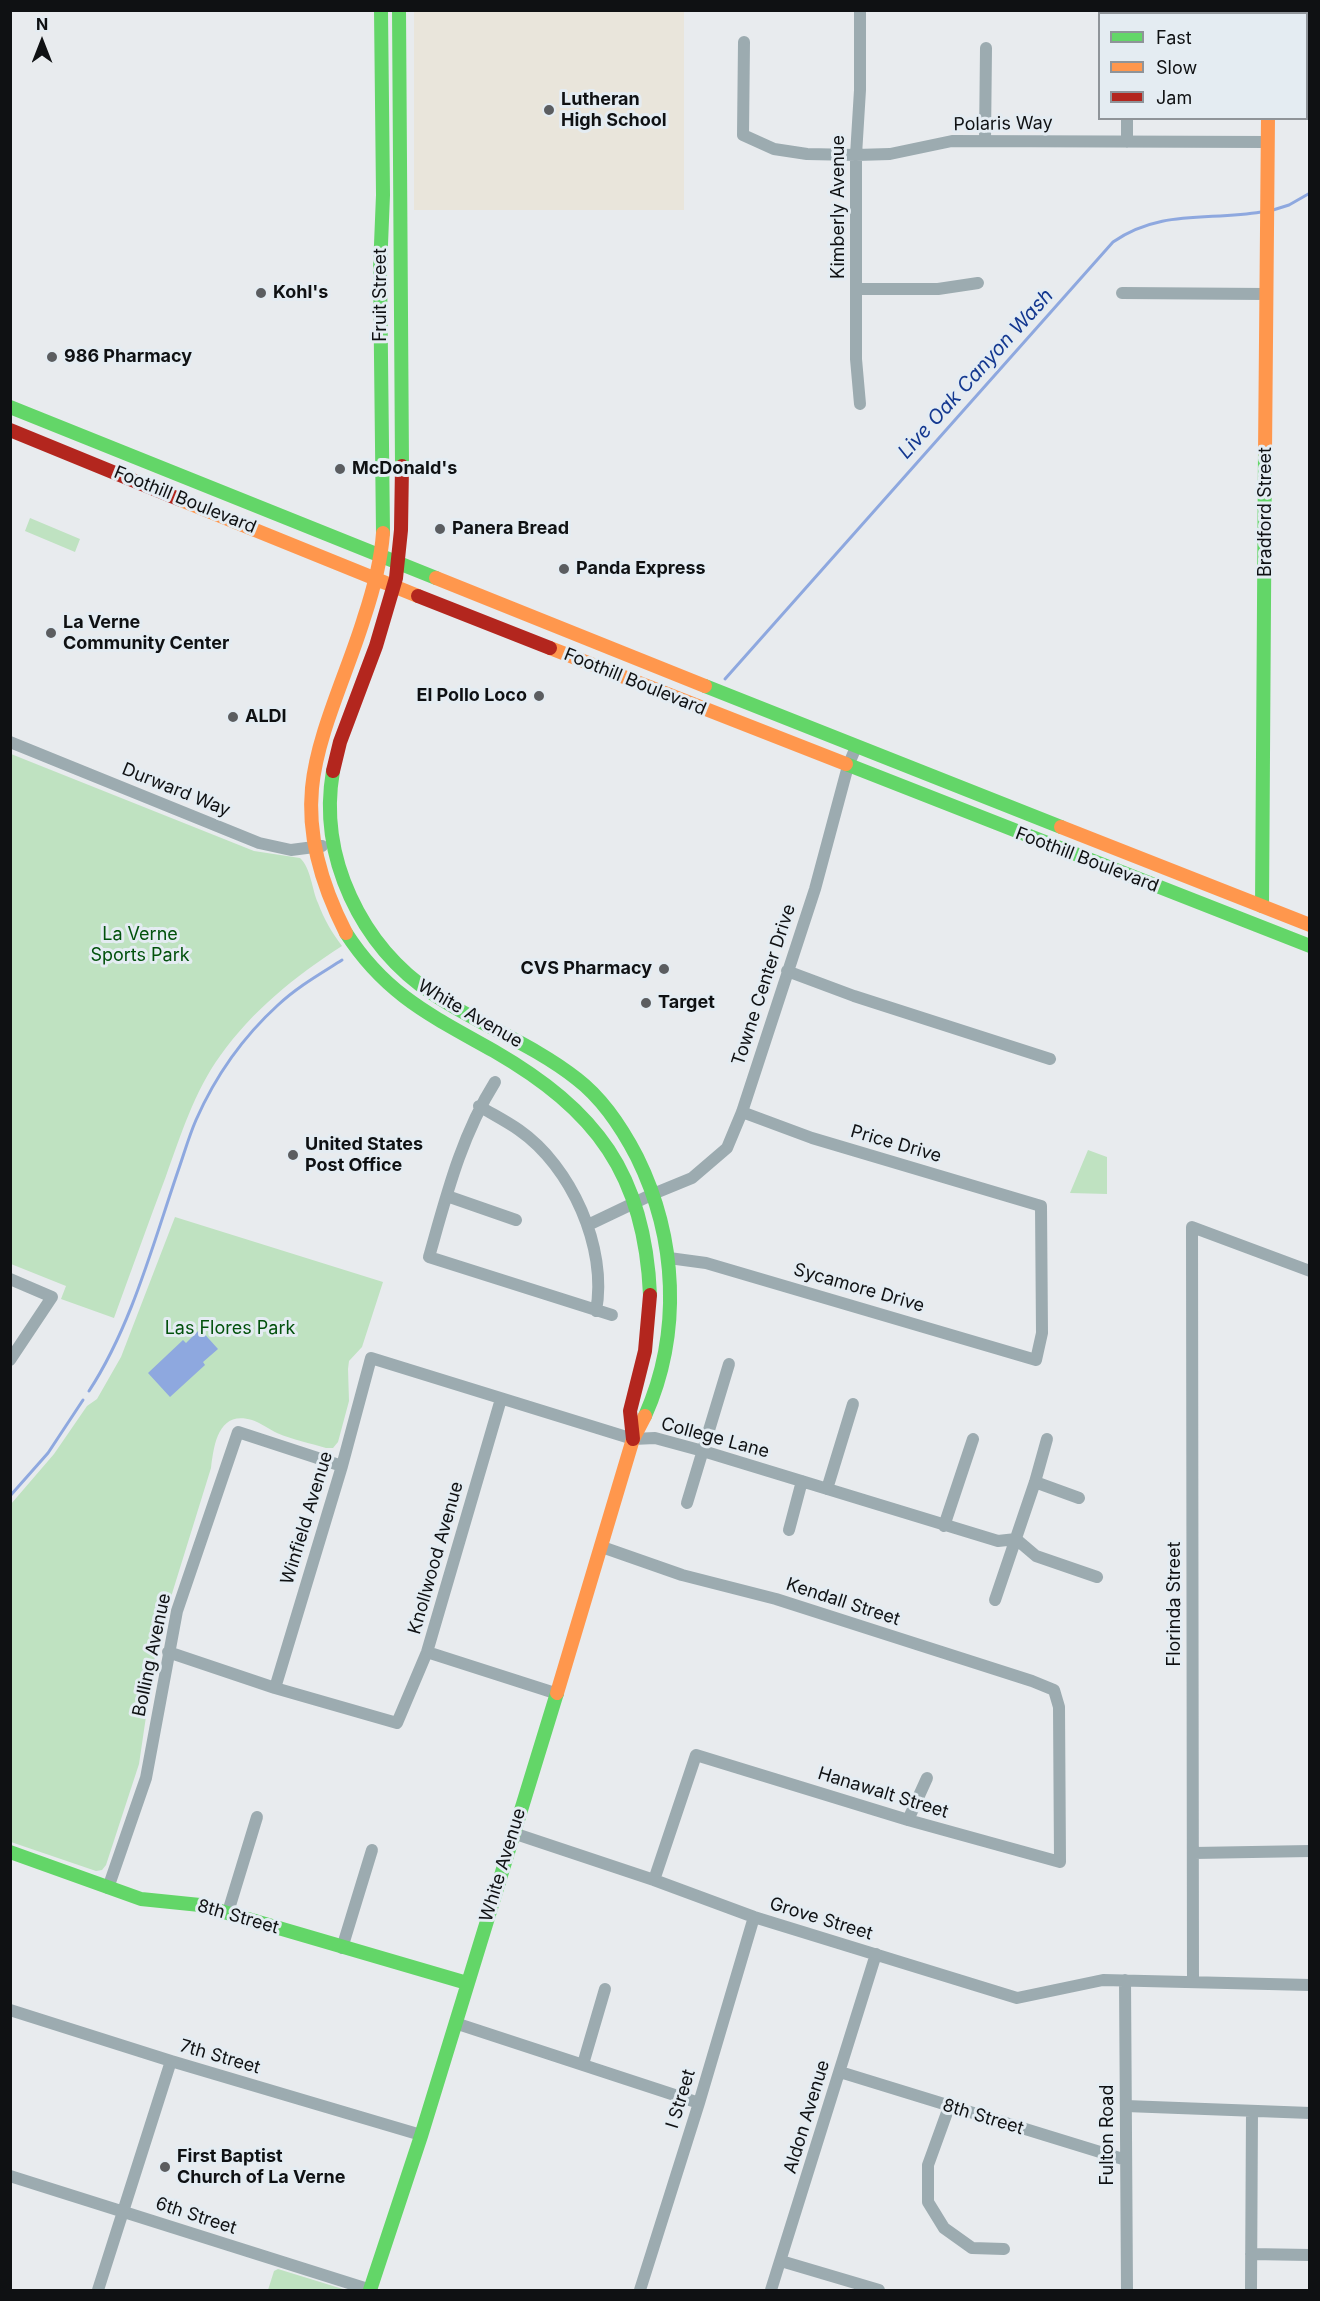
<!DOCTYPE html>
<html>
<head>
<meta charset="utf-8">
<style>
  body { margin:0 }
  #map { position:relative; width:1320px; height:2301px; overflow:hidden; background:#e8ebee; font-family:Inter,sans-serif }
  canvas { display:block }
  .frame { position:absolute; inset:0; border:12px solid #0f1113; pointer-events:none }
  .legend { position:absolute; left:1098px; top:12px; width:210px; height:108px; box-sizing:border-box; background:#e4ecf2; border:2px solid #8f9499; margin:0; padding:8px 10px; list-style:none; font-size:18px; color:#0f1113 }
  .legend li { display:flex; align-items:center; gap:12px; height:30px }
  .legend b { width:30px; border:2px solid #8f9499 }
  .north { position:absolute; left:12px; top:12px; width:60px; height:60px; -webkit-text-stroke:4px #e4ecf2; paint-order:stroke; rotate:0deg; font-size:16px; font-weight:700; line-height:24px; text-align:center; color:#0f1113 }
  .north::after { content:''; display:block; margin:auto; width:21px; height:27px; background:#0f1113; clip-path:polygon(50% 0,100% 100%,50% 72%,0 100%) }
</style>
</head>
<body>
<div id="map">
<canvas width="1320" height="2301"></canvas>
<div class="frame"></div>
<ul class="legend">
<li><b style="height:8px;background:#63d668"></b>Fast</li>
<li><b style="height:8px;background:#ff974d"></b>Slow</li>
<li><b style="height:8px;background:#b3261e"></b>Jam</li>
</ul>
<div class="north">N</div>
</div>
<script>
const context = document.querySelector('canvas').getContext('2d');
context.lineJoin = 'round';
function paint(path, color) { context.fillStyle = color; context.fill(path, 'evenodd'); }
function trace(path, color, width, dash) { context.strokeStyle = color; context.lineWidth = width; context.lineCap = dash ? 'butt' : 'round'; context.setLineDash(dash || []); context.stroke(path); }
function label(font, color, halo, rows, align = 'center') {
  context.font = font + ' Inter,sans-serif'; context.lineWidth = 6; context.setLineDash([]); context.textBaseline = 'middle'; context.strokeStyle = halo; context.fillStyle = color; for (const [text, x, y, turn = 0] of rows) {
    context.save(); context.translate(x, y); context.rotate((+turn || 0) * Math.PI / 180); context.textAlign = isNaN(turn) ? turn : align; if (halo) context.strokeText(text, 0, 0); context.fillText(text, 0, 0); context.restore();
  }
}
paint(new Path2D(`
  M414,11H684V210H414Z`), '#e9e5db');
paint(new Path2D(`
  M30,518L80,539L75,552L25,531Z
  M11,754L254,851L300,858C311,868 312,890 318,903C324,919 332,933 342,946C294,977 253,1010 220,1056C194,1092 181,1135 166,1176C148,1224 131,1271 114,1318L61,1299L66,1286L11,1264Z
  M1088,1150L1107,1157V1194L1070,1193Z
  M175,1217L383,1282L362,1347L349,1361L348,1369L349,1401L338,1442L333,1448H326C310,1443 293,1440 277,1433C269,1429 261,1423 252,1420C218,1410 214,1445 211,1468L157,1642L139,1764L106,1865L102,1870L96,1871L11,1842V1504L54,1454L87,1406L97,1399L121,1357Z
  M278,2269L346,2290H347H268L274,2271Z`), '#bfe2c1');
paint(new Path2D(`
  M200,1329L218,1349L203,1362L205,1365L170,1397L148,1373L183,1340L186,1343Z`), '#8ea8df');
trace(new Path2D(`
  M1273,210L1289,205L1310,193
  M725,679L1113,242C1161,209 1208,221 1261,212
  M89,1391C131,1327 153,1244 178,1171C184,1154 189,1136 196,1120C215,1077 244,1036 278,1005C297,987 320,974 342,960
  M10,1496L48,1453L83,1400`), '#8ea8df', 3);
trace(new Path2D(`
  M860,10V90L856,155V359L860,404
  M744,42L743,135L774,149L807,154L856,155L890,154L952,141L1268,142
  M1127,118V142
  M985,141L986,48
  M856,289H938L978,283
  M1122,293L1266,294
  M10,742L259,843L291,850L322,846
  M787,971L854,996L1050,1059
  M495,1082C461,1136 446,1197 429,1257L612,1315
  M479,1106C492,1114 506,1121 519,1130C571,1166 608,1248 596,1311
  M447,1196L516,1220
  M588,1225L653,1194L692,1178L727,1148L742,1112L815,889L848,766L856,747
  M669,1258L706,1263L1036,1360L1042,1333L1041,1206L812,1138L742,1112
  M10,1279L52,1297L10,1360
  M1035,1482L1079,1498
  M827,1489L853,1404
  M687,1503L729,1364
  M944,1526L973,1439
  M789,1530L802,1481
  M1016,1539L1036,1556L1097,1577
  M602,1547L682,1575L776,1599L1032,1681L1054,1690L1059,1707L1060,1862L908,1820L696,1755L654,1880
  M995,1600L1035,1482L1047,1439
  M168,1652L275,1688L397,1723L427,1652L501,1399
  M427,1652L558,1694
  M275,1688L342,1466L371,1358L633,1439L655,1438L703,1451L998,1541L1016,1539
  M908,1820L927,1778
  M513,1833L654,1880L754,1917L1017,1998L1103,1980L1310,1985
  M1194,1853L1310,1851
  M108,1888L146,1778L177,1611L238,1432L342,1466
  M228,1912L257,1817
  M342,1948L372,1850
  M1125,1980L1127,2290
  M1193,1981L1192,1227L1310,1271
  M10,2010L171,2061L421,2135
  M455,2023L699,2103
  M583,2064L605,1989
  M840,2072L1126,2160
  M1126,2106L1310,2113
  M949,2107L928,2165V2202L944,2228L972,2248L1004,2249
  M10,2176L371,2290
  M1251,2254L1310,2255
  M781,2261L879,2290
  M98,2290L171,2061
  M640,2290L699,2103L754,1917
  M771,2290L876,1954
  M1251,2290L1252,2111`), '#9cabb0', 12);
trace(new Path2D(`
  M381,10L383,195L380,269L383,533
  M399,10L402,466
  M1268,10V14
  M10,407L436,578
  M705,686L1061,827
  M846,764L1310,946
  M333,771C318,857 361,946 433,994C479,1025 533,1044 577,1079C603,1099 622,1128 637,1157C677,1238 682,1333 645,1416
  M1262,906L1265,452
  M346,933C386,995 432,1016 494,1051C596,1110 645,1174 650,1295
  M10,1852L141,1899L200,1905L467,1983
  M370,2290L421,2136L557,1693`), '#63d668', 14);
trace(new Path2D(`
  M1265,452L1268,118
  M181,500L418,596
  M436,578L705,686
  M550,648L846,764
  M1061,827L1310,925
  M346,933C323,888 307,839 312,788C317,734 348,671 364,618C373,591 381,562 383,533
  M557,1693L633,1439L645,1416`), '#ff974d', 14);
trace(new Path2D(`
  M10,430L181,500
  M418,596L550,648
  M333,771L340,742L376,646L396,578L401,530L402,466
  M633,1439L630,1411L645,1351L650,1295`), '#b3261e', 14);
for (const [x, y, r, color] of [
  [549,110,6,"#5b5d60"],
  [261,293,6,"#5b5d60"],
  [52,357,6,"#5b5d60"],
  [340,469,6,"#5b5d60"],
  [440,529,6,"#5b5d60"],
  [564,569,6,"#5b5d60"],
  [51,633,6,"#5b5d60"],
  [539,696,6,"#5b5d60"],
  [233,717,6,"#5b5d60"],
  [664,969,6,"#5b5d60"],
  [646,1003,6,"#5b5d60"],
  [293,1155,6,"#5b5d60"],
  [165,2167,6,"#5b5d60"]
]) { const dot = new Path2D(); dot.arc(x, y, r, 0, 2 * Math.PI); context.fillStyle = color; context.fill(dot); trace(dot, '#e4ecf2', 2); }
label('bold 18px', '#0f1113', '#e4ecf2', [
  ["Lutheran",561,100],
  ["High School",561,121],
  ["Kohl's",273,293],
  ["986 Pharmacy",64,357],
  ["McDonald's",352,469],
  ["Panera Bread",452,529],
  ["Panda Express",576,569],
  ["La Verne",63,623],
  ["Community Center",63,644],
  ["El Pollo Loco",527,696,"right"],
  ["ALDI",245,717],
  ["CVS Pharmacy",652,969,"right"],
  ["Target",658,1003],
  ["United States",305,1145],
  ["Post Office",305,1166],
  ["First Baptist",177,2157],
  ["Church of La Verne",177,2178]
], 'left');
label('18px', '#0f1113', '#e4ecf2', [
  ["Polaris Way",1003,124,-1],
  ["Kimberly Avenue",839,207,-90],
  ["Fruit Street",381,295,-90],
  ["Foothill Boulevard",185,500,22],
  ["Bradford Street",1266,512,-90],
  ["Foothill Boulevard",635,682,22],
  ["Durward Way",176,790,22],
  ["Foothill Boulevard",1087,860,21],
  ["Towne Center Drive",764,985,-72],
  ["White Avenue",470,1014,30],
  ["Price Drive",896,1144,16],
  ["Sycamore Drive",859,1288,16],
  ["College Lane",715,1438,15],
  ["Winfield Avenue",307,1518,-73],
  ["Knollwood Avenue",436,1558,-74],
  ["Kendall Street",843,1602,18],
  ["Florinda Street",1175,1604,-90],
  ["Bolling Avenue",152,1655,-78],
  ["Hanawalt Street",883,1793,17],
  ["White Avenue",503,1865,-73],
  ["8th Street",238,1917,16],
  ["Grove Street",821,1919,17],
  ["7th Street",220,2057,16],
  ["I Street",681,2099,-73],
  ["Aldon Avenue",807,2117,-73],
  ["8th Street",983,2117,17],
  ["Fulton Road",1108,2135,-90],
  ["6th Street",196,2216,18]
]);
label('18px', '#02510c', '#e4ecf2', [
  ["La Verne",140,935],
  ["Sports Park",140,956],
  ["Las Flores Park",230,1329]
]);
label('italic 20px', '#143890', '#e4ecf2', [
  ["Live Oak Canyon Wash",976,374,-48]
]);
</script>
</body>
</html>
